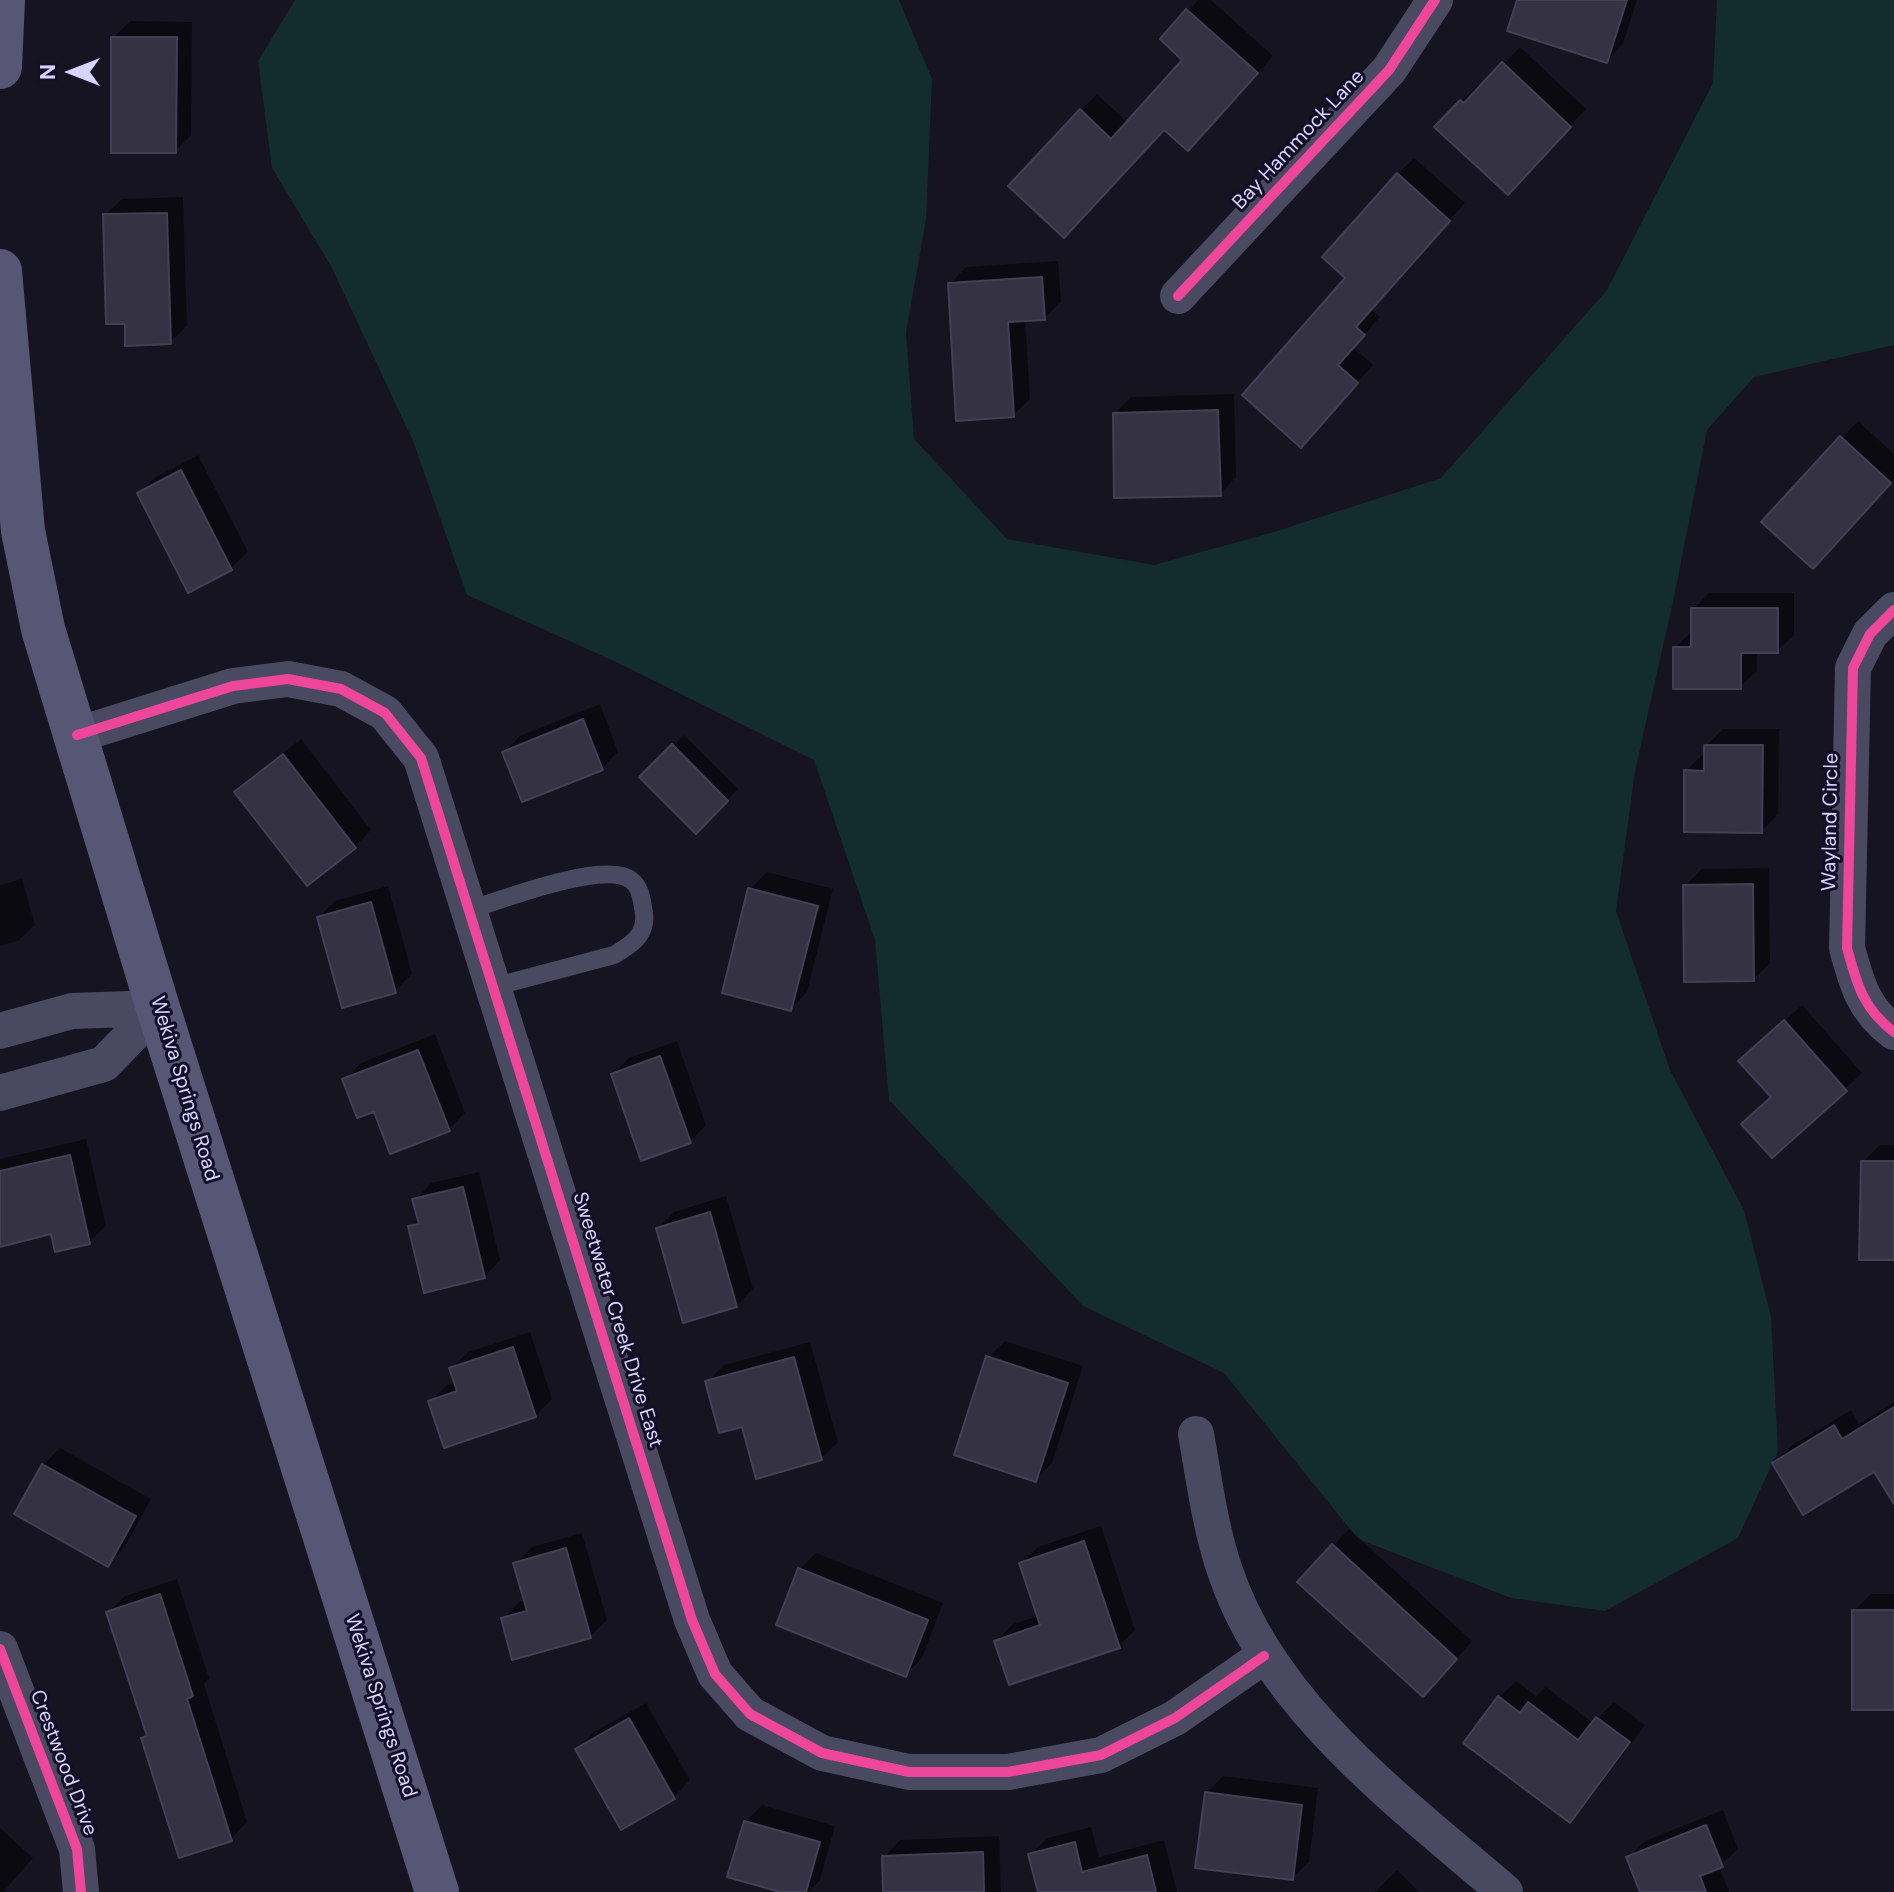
<!DOCTYPE html>
<html>
<head>
<meta charset="utf-8">
<style>
  body { margin:0 }
  #map { position:relative; width:1894px; height:1892px; overflow:hidden; background:#161421; font-family:"DM Sans",sans-serif }
  canvas { display:block }
  .north { position:absolute; left:32px; top:32px; width:80px; height:80px; -webkit-text-stroke:6px #130f26; paint-order:stroke; rotate:270deg; font-size:22px; font-weight:700; line-height:32px; text-align:center; color:#d9d4ff }
  .north::after { content:''; display:block; margin:auto; width:28px; height:36px; background:#d9d4ff; clip-path:polygon(50% 0,100% 100%,50% 72%,0 100%) }
</style>
</head>
<body>
<div id="map">
<canvas width="1894" height="1892"></canvas>
<div class="north">N</div>
</div>
<script>
const context = document.querySelector('canvas').getContext('2d');
context.lineJoin = 'round';
function paint(path, color) { context.fillStyle = color; context.fill(path, 'evenodd'); }
function trace(path, color, width, dash) { context.strokeStyle = color; context.lineWidth = width; context.lineCap = dash ? 'butt' : 'round'; context.setLineDash(dash || []); context.stroke(path); }
function label(font, color, halo, rows, align = 'center') {
  context.font = font + ' "DM Sans",sans-serif'; context.lineWidth = 6; context.setLineDash([]); context.textBaseline = 'middle'; context.strokeStyle = halo; context.fillStyle = color; for (const [text, x, y, turn = 0] of rows) {
    context.save(); context.translate(x, y); context.rotate((+turn || 0) * Math.PI / 180); context.textAlign = isNaN(turn) ? turn : align; if (halo) context.strokeText(text, 0, 0); context.fillText(text, 0, 0); context.restore();
  }
}
paint(new Path2D(`
  M295,0H899L932,79L926,219L906,333L914,439L1007,539L1154,565L1274,532L1441,478L1607,290L1713,83L1717,0H1894V345L1754,377L1707,430L1674,597L1635,771L1616,911L1670,1070L1744,1210L1771,1317L1778,1451L1738,1538L1605,1611L1511,1598L1358,1539L1224,1373L1083,1306L889,1100L875,940L814,760L614,661L467,595L413,441L332,268L272,168L258,61Z`), '#132c2d');
paint(new Path2D(`
  M1198,0H1211L1273,56L1204,132L1165,128L1081,219V110L1097,94L1128,123L1185,59L1163,39Z
  M1519,0H1637L1623,44L1607,61Z
  M130,21L192,22L191,135L175,151L113,38Z
  M1520,47L1586,109L1524,176L1461,101L1478,85L1481,88Z
  M1414,158L1465,203L1371,309L1380,317L1353,347L1373,365L1317,428L1348,278L1398,174Z
  M183,197L187,326L170,342L127,322L105,215L122,199Z
  M1058,261L1061,302L1044,318L1025,319L1030,399L1013,415L950,284L966,267Z
  M1234,394L1236,477L1220,494L1115,413L1131,397Z
  M1858,421L1894,454V479L1829,550L1764,521Z
  M198,455L248,552L231,568L139,493L156,477Z
  M1709,593H1794V635L1777,651H1757V671L1740,687L1675,648L1693,630V609Z
  M600,704L618,752L602,768L504,752L520,736Z
  M1723,729H1779L1778,814L1762,831L1686,771L1703,754H1706V746Z
  M684,735L738,789L696,831L642,777Z
  M301,739L371,830L355,847L237,792L253,776Z
  M1769,868L1770,963L1754,979L1685,886L1702,869Z
  M767,872L833,889L807,992L791,1009L725,991L750,889Z
  M22,879L35,925L18,941L0,946V885Z
  M388,886L412,974L395,991L319,917L335,901Z
  M1802,1005L1862,1073L1772,1155L1773,1096L1757,1044Z
  M435,1034L465,1113L449,1129L375,1109L345,1080L361,1063Z
  M677,1041L706,1125L690,1142L613,1074L629,1058Z
  M86,1139L106,1226L89,1242L52,1232L0,1244V1159Z
  M1880,1145H1894V1258L1863,1162Z
  M479,1172L500,1260L484,1277L411,1227L419,1218L415,1200L431,1183Z
  M726,1196L753,1289L736,1306L658,1228L674,1212Z
  M530,1332L552,1399L535,1416L430,1401L447,1385L456,1382L451,1369L468,1352Z
  M1005,1341L1083,1366L1052,1463L1036,1479L988,1358Z
  M810,1342L838,1442L821,1459L743,1424L707,1382L724,1365Z
  M1894,1402V1500L1875,1469L1775,1463L1791,1446L1851,1410L1859,1424Z
  M60,1448L151,1499L124,1548L108,1565L43,1465Z
  M1101,1526L1135,1630L1119,1646L996,1641L1013,1624L1039,1616L1021,1563L1038,1547Z
  M1349,1529L1472,1641L1440,1678L1333,1546Z
  M582,1533L607,1620L590,1636L503,1619L519,1602L526,1600L515,1564L532,1547Z
  M816,1553L943,1603L922,1658L906,1674L800,1569Z
  M177,1579L209,1678L204,1684L247,1822L231,1839L143,1738L148,1734L109,1612L125,1596Z
  M1871,1594H1894V1708L1854,1611Z
  M1516,1681L1536,1696L1546,1687L1593,1723L1614,1702L1645,1725L1586,1804L1569,1820L1499,1697Z
  M646,1703L690,1780L674,1797L578,1749L594,1732Z
  M1223,1776L1318,1788L1309,1862L1292,1878L1207,1793Z
  M762,1805L835,1826L820,1880L808,1892H788L745,1822Z
  M1723,1810L1738,1849L1719,1866L1729,1892H1642L1628,1858L1645,1841Z
  M1091,1827L1099,1857L1164,1840L1177,1892H1040L1030,1855L1047,1838Z
  M0,1828L33,1858L3,1892H0Z
  M999,1836L1001,1892H885L884,1857L900,1840Z
  M1397,1870L1419,1892H1375Z`), '#0007');
const building = new Path2D(`
  M1517,0H1627L1607,63L1507,31Z
  M1186,9L1258,73L1188,151L1164,130L1064,238L1008,186L1080,109L1111,139L1182,60L1160,39Z
  M111,37H177L176,153H111Z
  M1502,62L1571,127L1508,195L1434,127L1460,100L1464,103Z
  M1397,173L1450,221L1356,327L1365,335L1338,365L1358,383L1301,448L1242,395L1345,278L1322,257Z
  M167,213L171,344L125,346V324H106L103,214Z
  M1042,277L1045,320L1008,322L1014,417L956,421L948,283Z
  M1218,410L1221,496L1114,498L1113,413Z
  M1840,436L1891,483L1813,569L1761,522Z
  M181,470L232,570L188,593L137,493Z
  M1691,608H1778V653H1741V689H1673V647H1691Z
  M583,719L603,770L522,802L502,752Z
  M672,744L728,801L696,834L639,777Z
  M1704,745H1763L1762,833L1684,832V770L1704,771Z
  M283,754L356,848L307,886L234,792Z
  M1753,884L1754,981L1684,982L1683,885Z
  M748,888L818,906L791,1011L722,993Z
  M371,902L396,993L342,1008L317,917Z
  M1784,1020L1847,1091L1772,1158L1741,1124L1771,1097L1738,1061Z
  M418,1050L450,1131L390,1154L374,1112L357,1118L342,1079Z
  M660,1056L691,1143L641,1161L611,1074Z
  M70,1155L90,1244L55,1252L51,1234L0,1247V1171Z
  M1861,1161H1894V1260H1859Z
  M463,1187L485,1278L424,1293L408,1226L419,1224L412,1199Z
  M710,1212L737,1307L683,1323L656,1228Z
  M513,1347L536,1417L444,1448L428,1401L457,1391L449,1368Z
  M986,1356L1068,1383L1036,1482L954,1455Z
  M794,1357L822,1460L756,1479L742,1427L719,1433L705,1381Z
  M1894,1407V1504L1874,1472L1803,1515L1772,1463L1834,1425L1842,1439Z
  M42,1464L136,1516L108,1567L14,1514Z
  M1084,1541L1120,1648L1009,1685L994,1641L1040,1625L1019,1563Z
  M1332,1544L1457,1659L1423,1697L1297,1582Z
  M566,1548L591,1638L512,1660L501,1618L527,1611L513,1563Z
  M798,1568L928,1620L906,1677L776,1625Z
  M160,1594L193,1696L187,1699L232,1841L179,1858L141,1738L147,1736L106,1612Z
  M1852,1610H1894V1710H1852Z
  M1498,1696L1520,1713L1528,1702L1578,1740L1596,1717L1630,1742L1570,1823L1463,1743Z
  M629,1718L675,1799L621,1830L575,1749Z
  M1205,1792L1302,1805L1293,1880L1195,1868Z
  M744,1821L820,1842L806,1892H780L727,1877Z
  M1706,1825L1723,1867L1700,1876L1706,1892H1640L1626,1857Z
  M1075,1842L1082,1872L1147,1855L1156,1892H1038L1028,1854Z
  M983,1852L984,1892H883L882,1856Z`);
paint(building, '#343243');
trace(building, '#433f54', 2);
trace(new Path2D(`
  M469,910C501,900 604,860 631,880C641,887 642,902 644,913C647,935 631,945 614,955L493,987`), '#4a4962', 18);
trace(new Path2D(`
  M1178,296L1389,70L1435,0
  M1894,610L1870,634L1853,668L1847,948C1857,984 1863,1009 1894,1032
  M77,735L233,686L288,679L341,689L385,713L421,758L692,1620L715,1674L750,1714L822,1753L909,1772H1008L1101,1755L1175,1718L1264,1656
  M0,1031L72,1011L158,1008
  M0,1093L104,1064L158,1008
  M1196,1434C1204,1479 1210,1527 1225,1571C1270,1706 1400,1802 1505,1892
  M0,1649L77,1849L81,1892`), '#4a4962', 36);
trace(new Path2D(`
  M0,67L3,0
  M0,271L23,531L43,629L158,1008L437,1892`), '#575674', 44);
trace(new Path2D(`
  M1178,296L1389,70L1435,0
  M1894,610L1870,634L1853,668L1847,948C1857,984 1863,1009 1894,1032
  M77,735L233,686L288,679L341,689L385,713L421,758L692,1620L715,1674L750,1714L822,1753L909,1772H1008L1101,1755L1175,1718L1264,1656
  M0,1649L77,1849L81,1892`), '#ed469a', 10);
label('20px', '#d9d4ff', '#130f26', [
  ["Bay Hammock Lane",1299,140,-47],
  ["Wayland Circle",1831,822,-89],
  ["Wekiva Springs Road",184,1089,73],
  ["Sweetwater Creek Drive East",617,1320,73],
  ["Wekiva Springs Road",380,1706,72],
  ["Crestwood Drive",63,1763,69]
]);
</script>
</body>
</html>
